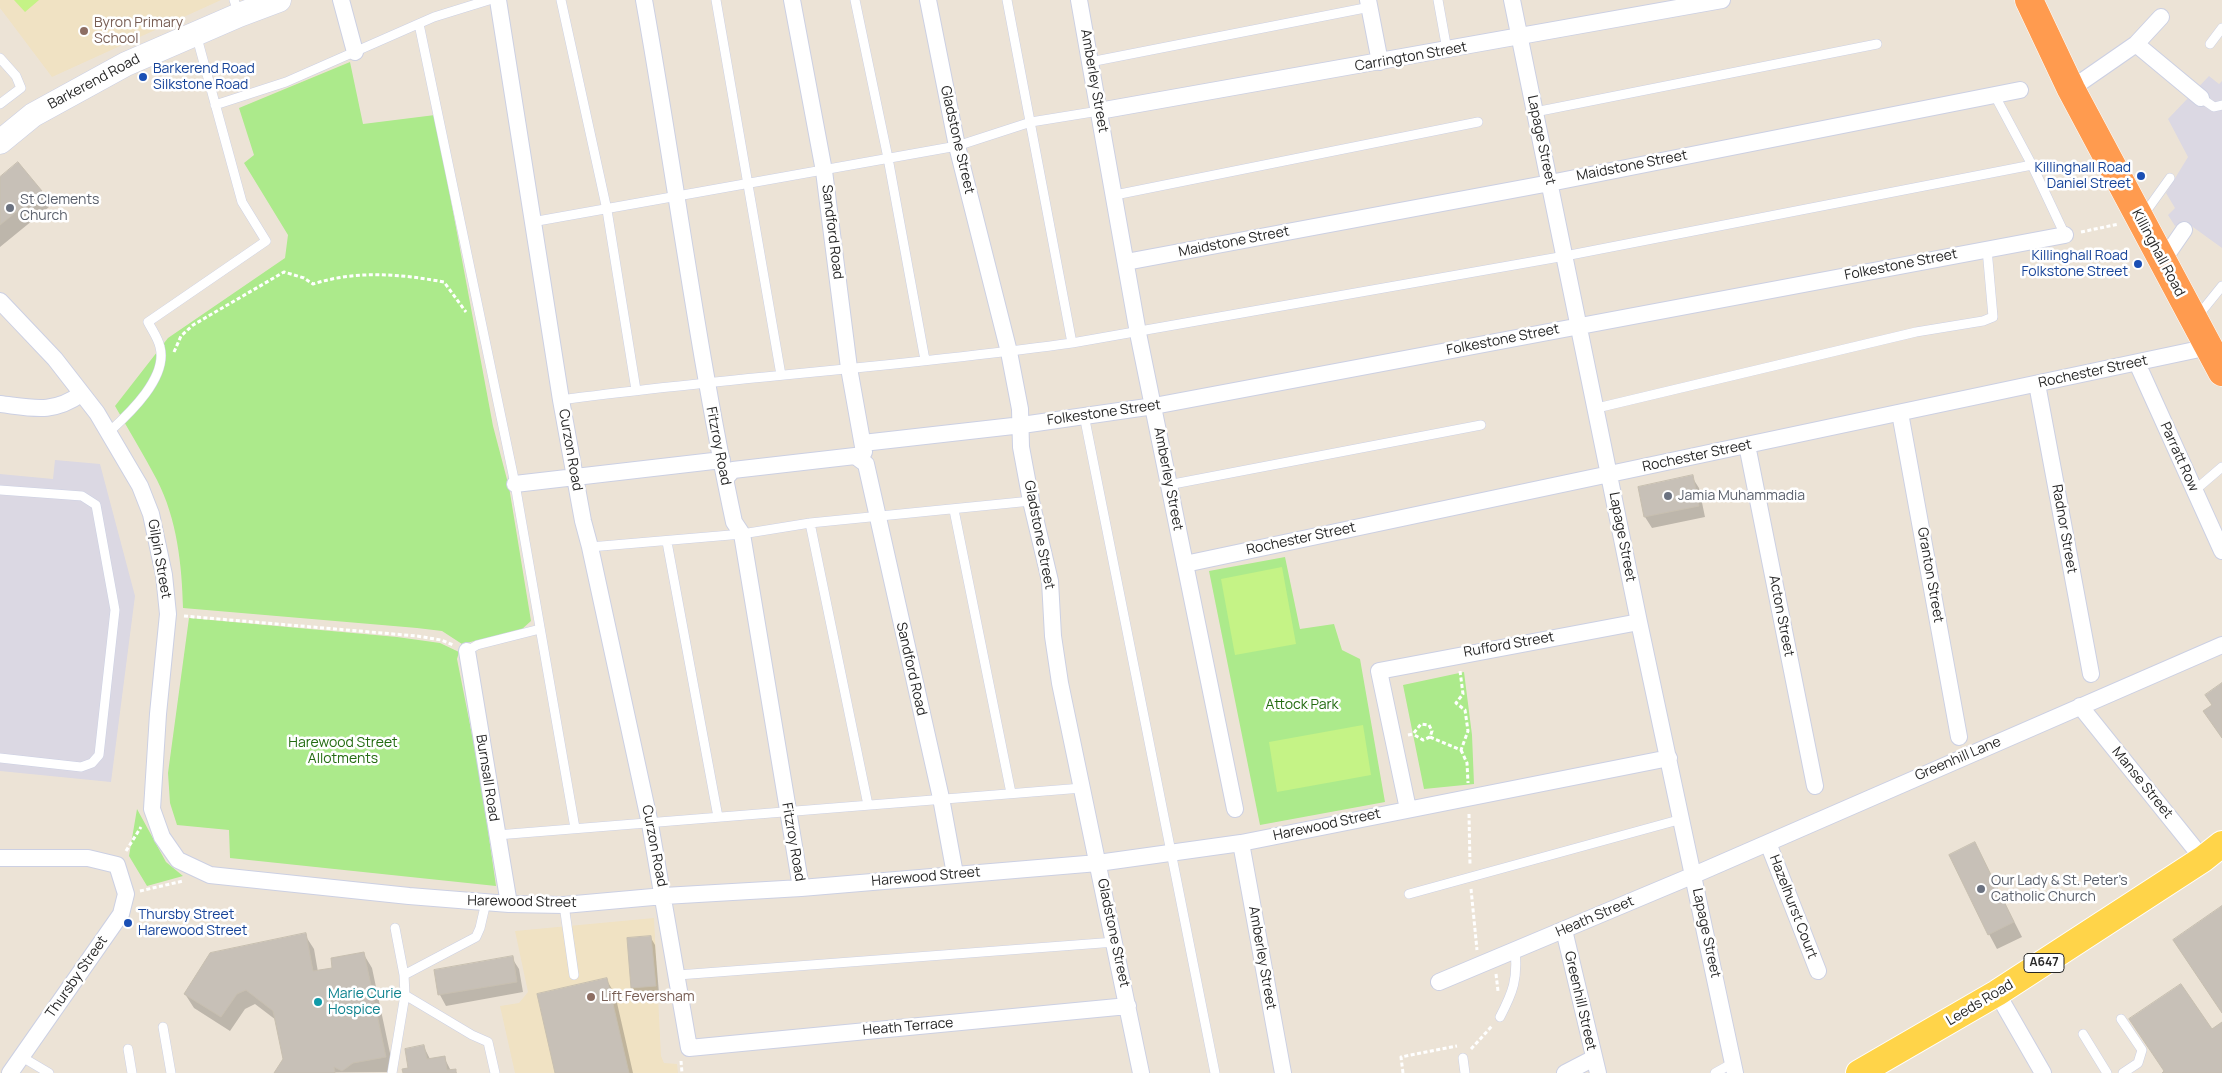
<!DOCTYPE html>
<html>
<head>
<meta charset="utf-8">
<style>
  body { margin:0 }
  canvas { display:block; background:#ece3d6 }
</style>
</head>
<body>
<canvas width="2222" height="1073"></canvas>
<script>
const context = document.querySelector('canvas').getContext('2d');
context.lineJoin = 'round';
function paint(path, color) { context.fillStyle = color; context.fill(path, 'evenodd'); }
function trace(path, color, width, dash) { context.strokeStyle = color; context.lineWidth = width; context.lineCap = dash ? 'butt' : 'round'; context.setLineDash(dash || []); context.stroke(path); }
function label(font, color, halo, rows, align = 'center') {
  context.font = font + ' Manrope,sans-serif'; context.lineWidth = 5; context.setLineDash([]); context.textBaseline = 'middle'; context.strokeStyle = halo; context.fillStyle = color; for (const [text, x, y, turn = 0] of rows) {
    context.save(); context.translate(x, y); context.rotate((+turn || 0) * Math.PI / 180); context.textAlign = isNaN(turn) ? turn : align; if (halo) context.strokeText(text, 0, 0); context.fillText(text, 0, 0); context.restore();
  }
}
paint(new Path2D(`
  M2209,76L2219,84L2222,81V248L2186,222L2175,226L2168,215L2175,208L2166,193L2188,157L2168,119Z
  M55,460L100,464L135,596L111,782L0,771V474L53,479Z`), '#dbd8e3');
paint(new Path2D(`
  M0,0H221L52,77L0,8Z
  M654,918L661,1056L664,1063L677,1064L678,1073H515L500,1006L519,1003L528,992L515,931Z`), '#f0e2c3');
paint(new Path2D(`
  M350,62L363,124L435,115L493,426L509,487L531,621L521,630L462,644L442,631L417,628L183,608C182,565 177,519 157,480C144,455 129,431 115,406L168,338L285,258L288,235L244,163L254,155L239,108Z
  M1285,557L1300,629L1334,624L1342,650L1360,659L1385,802L1260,825L1209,571Z
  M189,618L397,637L440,643L459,652L457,659L480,775L496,886L230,858L229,830L177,825L170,803L168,773Z
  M1464,672L1472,735L1474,784L1424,789L1403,685Z
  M137,809L166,862L183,876L147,886L129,856Z`), '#acea8b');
paint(new Path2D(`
  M14,0H39L25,12Z
  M1282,567L1296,644L1235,655L1221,579Z
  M1363,725L1371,775L1277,792L1269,742Z`), '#c5f386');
paint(new Path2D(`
  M0,179L41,192L49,207L0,247Z
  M1692,477L1699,488L1705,517L1652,528L1645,517L1639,487Z
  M1975,844L2022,937L1997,949L1989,934Z
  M305,935L314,949L318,972L333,969L363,953L372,968L394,1072L276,1073L284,1060L276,1020L255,1004L245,1009L230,1031L194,1008L185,994Z
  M651,938L655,945L659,993L637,995L633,988L629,939Z
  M512,958L519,969L523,992L446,1006L440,995Z
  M606,979L615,994L633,1073H556Z
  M424,1047L430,1059L444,1057L451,1071L455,1070L457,1073H404L409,1069Z`), '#0003');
const building = new Path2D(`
  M18,162L42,191L0,225V177Z
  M1693,475L1699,506L1644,517L1638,487Z
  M2222,683V738L2203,711L2212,705L2205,695Z
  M1975,842L2014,922L1988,935L1949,855Z
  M2222,906V1013L2173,940Z
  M306,933L313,971L332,968L331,958L364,952L386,1057L353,1063L342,1071L334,1067L335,1073H274L283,1059L273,1011L246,990L237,994L221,1017L184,994L210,953Z
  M651,936L656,986L631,988L627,938Z
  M513,956L517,982L438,995L434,970Z
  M607,978L629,1073H555L537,994Z
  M2181,984L2212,1029L2222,1022V1073H2162L2164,1071L2129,1019Z
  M424,1045L427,1059L445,1056L447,1070L456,1069V1073H403L402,1069L408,1068L405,1049Z`);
paint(building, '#c7c0b7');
trace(building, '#c7bfb0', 1);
const lane = new Path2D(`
  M234,0L239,14
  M561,0L607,210L636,390
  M716,0L781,375
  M855,0L888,158L925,360
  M1007,0L1072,343
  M1438,0L1447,50
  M419,24L515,484L575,828
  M2210,44L2222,28
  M0,58L16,76L21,88L0,104
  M1090,62L1370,7
  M1994,94L2032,165L2065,235
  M2201,98L2214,107L2222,105
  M215,105L286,82L434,17L489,0
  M1535,112L1877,44
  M1115,195L1478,122
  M2142,217L2170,178
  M532,222L957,146L1031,122L1099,111
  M2197,317L2222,286
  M561,400C731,377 902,367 1072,343L1565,256L2032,165
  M1597,408L1916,332L1983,321L1993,317L1987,249
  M1084,415L1215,1073
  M109,432C130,413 168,377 160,347C158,338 152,330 148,322L266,241L242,202L196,34
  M1168,485L1481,425
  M0,490L82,496L96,505L115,610L99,755L92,763L81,767L0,758
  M2194,491L2222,467
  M954,510L1011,793
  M810,523L868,805
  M667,542L718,817
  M590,547L742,534L810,523L1031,501
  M467,651L477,645L540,629
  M497,835L1082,788
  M1409,894L1682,819
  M564,905L574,975
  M395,928L404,975
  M678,975L1115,942
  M405,995L472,1035L488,1042L495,1073
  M1500,1017C1513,992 1518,979 1515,950
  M2121,1019L2142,1050L2138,1063L2123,1073
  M163,1027L171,1073
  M2083,1034L2107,1073
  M128,1049L132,1073
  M22,1057L49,1073
  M1463,1058L1465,1073
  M392,1073L405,995L404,975L476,937L480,928L486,902
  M1715,1073L1733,1063`);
const street = new Path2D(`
  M341,0L355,52
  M498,0L561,400L583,521L590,547L650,824L689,1048L1128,1006
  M644,0C675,174 697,349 734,522L742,534L801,888
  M792,0L824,171L849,368L864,452
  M928,0L957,146L1009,352L1020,409L1021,447L1031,501L1050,581L1053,636L1060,683L1141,1073
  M1079,0L1138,333L1235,809
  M1368,0L1380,62
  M1512,0L1639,622L1735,1073
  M2136,44L2201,98
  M2071,89L2136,44L2161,17
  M1099,111L1722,0
  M1126,262L1550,183L2020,90
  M2162,262L2184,230
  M0,301L55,359L97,413L140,486L151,514L164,575L168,614L158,714L152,809L162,837L178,860L210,875L409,896L509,904L564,905L664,896L801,888L1098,863L1241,843L1669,758
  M2137,363L2222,551
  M2037,384L2091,674
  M0,404C33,408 53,414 81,394
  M1900,413L1959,737
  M863,443L1022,425L1154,406L2065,235
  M1747,445L1815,786
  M725,479L733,470L855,456L866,464L941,798L955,874
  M515,484L722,460
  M1185,564L2209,347
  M467,651L509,904
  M2080,706L2203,859
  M1408,809L1379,671L1639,622
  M1241,843L1283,1073
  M1768,843L1818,971
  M0,858H88L117,865L126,894L121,914L10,1073
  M1564,930L1598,1073
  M1439,982L1694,875L2222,645
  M1997,993L2043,1073
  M1565,1073L1594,1058`);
const secondary = new Path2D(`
  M0,142L33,115L126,64L239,15L279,0`);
const primary = new Path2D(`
  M1859,1073L1997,993L2203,859L2222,844`);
const highway = new Path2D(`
  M2029,0L2071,89L2222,372`);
trace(lane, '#ccd0e3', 10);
trace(street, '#ccd0e3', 18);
trace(secondary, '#ccd0e3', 25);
trace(primary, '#fff', 28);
trace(highway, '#fff', 29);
trace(new Path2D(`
  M2081,232L2119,224
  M174,352L181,336L193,325L284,272L304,278L313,284C357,270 400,274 444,282L466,312
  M184,616L417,636L441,640L453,645
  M1408,735L1413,734L1421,724L1429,725L1432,731L1430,737L1423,740L1413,734
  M1430,737L1461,750L1468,731L1465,710L1456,703L1463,694L1460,671
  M1461,750L1467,763L1468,783
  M1469,814L1470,865
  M126,851L141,827
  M1471,889L1477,950
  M140,891L183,881
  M1496,974L1498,991
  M1471,1049L1492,1026
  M681,1061L682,1073
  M1403,1073L1401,1057L1457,1046`), '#fff', 3, [4, 2.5]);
trace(lane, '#fff', 9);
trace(street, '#fff', 16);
trace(secondary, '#fff', 24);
trace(primary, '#ffd449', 26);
trace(highway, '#ff9b4f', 28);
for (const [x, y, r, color] of [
  [84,31,5,"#8d6e63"],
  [143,77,5,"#1a4fb4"],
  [2141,176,5,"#1a4fb4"],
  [10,208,5,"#6b7280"],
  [2138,264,5,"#1a4fb4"],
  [1668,496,5,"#6b7280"],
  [1981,889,5,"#6b7280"],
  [128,923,5,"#1a4fb4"],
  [591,997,5,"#8d6e63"],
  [318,1002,5,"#0f9aa8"]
]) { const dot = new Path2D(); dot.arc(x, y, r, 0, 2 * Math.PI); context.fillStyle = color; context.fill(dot); trace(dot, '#fff', 2); }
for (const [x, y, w] of [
  [2044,963,40]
]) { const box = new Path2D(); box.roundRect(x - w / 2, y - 9.5, w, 19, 4); context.fillStyle = '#fff'; context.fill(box); trace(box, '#272727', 1); }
label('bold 12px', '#272727', null, [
  ["A647",2044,963]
]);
label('14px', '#785e54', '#fff', [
  ["Byron Primary",94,23],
  ["School",94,39],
  ["Lift Feversham",601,997]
], 'left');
label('14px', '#272727', '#fff', [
  ["Carrington Street",1411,57,-10],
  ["Amberley Street",1094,81,80],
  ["Barkerend Road",94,82,-28],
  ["Gladstone Street",957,140,77],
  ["Lapage Street",1541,140,78],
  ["Maidstone Street",1632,166,-11],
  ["Sandford Road",832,232,83],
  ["Maidstone Street",1234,242,-11],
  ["Killinghall Road",2158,253,62],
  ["Folkestone Street",1901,265,-11],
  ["Folkestone Street",1503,340,-11],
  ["Rochester Street",2093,372,-12],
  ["Folkestone Street",1104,413,-8],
  ["Fitzroy Road",718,446,79],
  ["Curzon Road",570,450,80],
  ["Rochester Street",1697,456,-12],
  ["Parratt Row",2179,457,66],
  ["Amberley Street",1168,479,79],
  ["Radnor Street",2064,529,80],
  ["Gladstone Street",1039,535,79],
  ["Lapage Street",1622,537,79],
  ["Rochester Street",1301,539,-12],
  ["Gilpin Street",159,559,80],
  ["Granton Street",1930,575,80],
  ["Acton Street",1781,616,79],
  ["Rufford Street",1509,645,-10],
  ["Sandford Road",911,669,77],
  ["Greenhill Lane",1958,759,-23],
  ["Burnsall Road",487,778,81],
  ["Manse Street",2142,783,51],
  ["Harewood Street",1327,825,-12],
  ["Fitzroy Road",793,842,80],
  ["Curzon Road",654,846,79],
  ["Harewood Street",926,877,-5],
  ["Harewood Street",522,902,1],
  ["Hazelhurst Court",1793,907,69],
  ["Heath Street",1595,917,-23],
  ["Gladstone Street",1113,933,78],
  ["Lapage Street",1706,933,78],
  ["Amberley Street",1262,958,80],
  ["Thursby Street",77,977,-55],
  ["Greenhill Street",1580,1001,77],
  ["Leeds Road",1980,1003,-31],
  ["Heath Terrace",908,1027,-5]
]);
label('14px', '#164399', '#fff', [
  ["Barkerend Road",153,69],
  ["Silkstone Road",153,85],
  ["Killinghall Road",2131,168,"right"],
  ["Daniel Street",2131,184,"right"],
  ["Killinghall Road",2128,256,"right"],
  ["Folkstone Street",2128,272,"right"],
  ["Thursby Street",138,915],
  ["Harewood Street",138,931]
], 'left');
label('14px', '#5b616d', '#fff', [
  ["St Clements",20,200],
  ["Church",20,216],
  ["Jamia Muhammadia",1678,496],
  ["Our Lady & St. Peter’s",1991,881],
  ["Catholic Church",1991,897]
], 'left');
label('14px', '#236b11', '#fff', [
  ["Attock Park",1302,705],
  ["Harewood Street",343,743],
  ["Allotments",343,759]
]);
label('14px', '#0d838f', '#fff', [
  ["Marie Curie",328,994],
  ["Hospice",328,1010]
], 'left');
</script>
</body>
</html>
